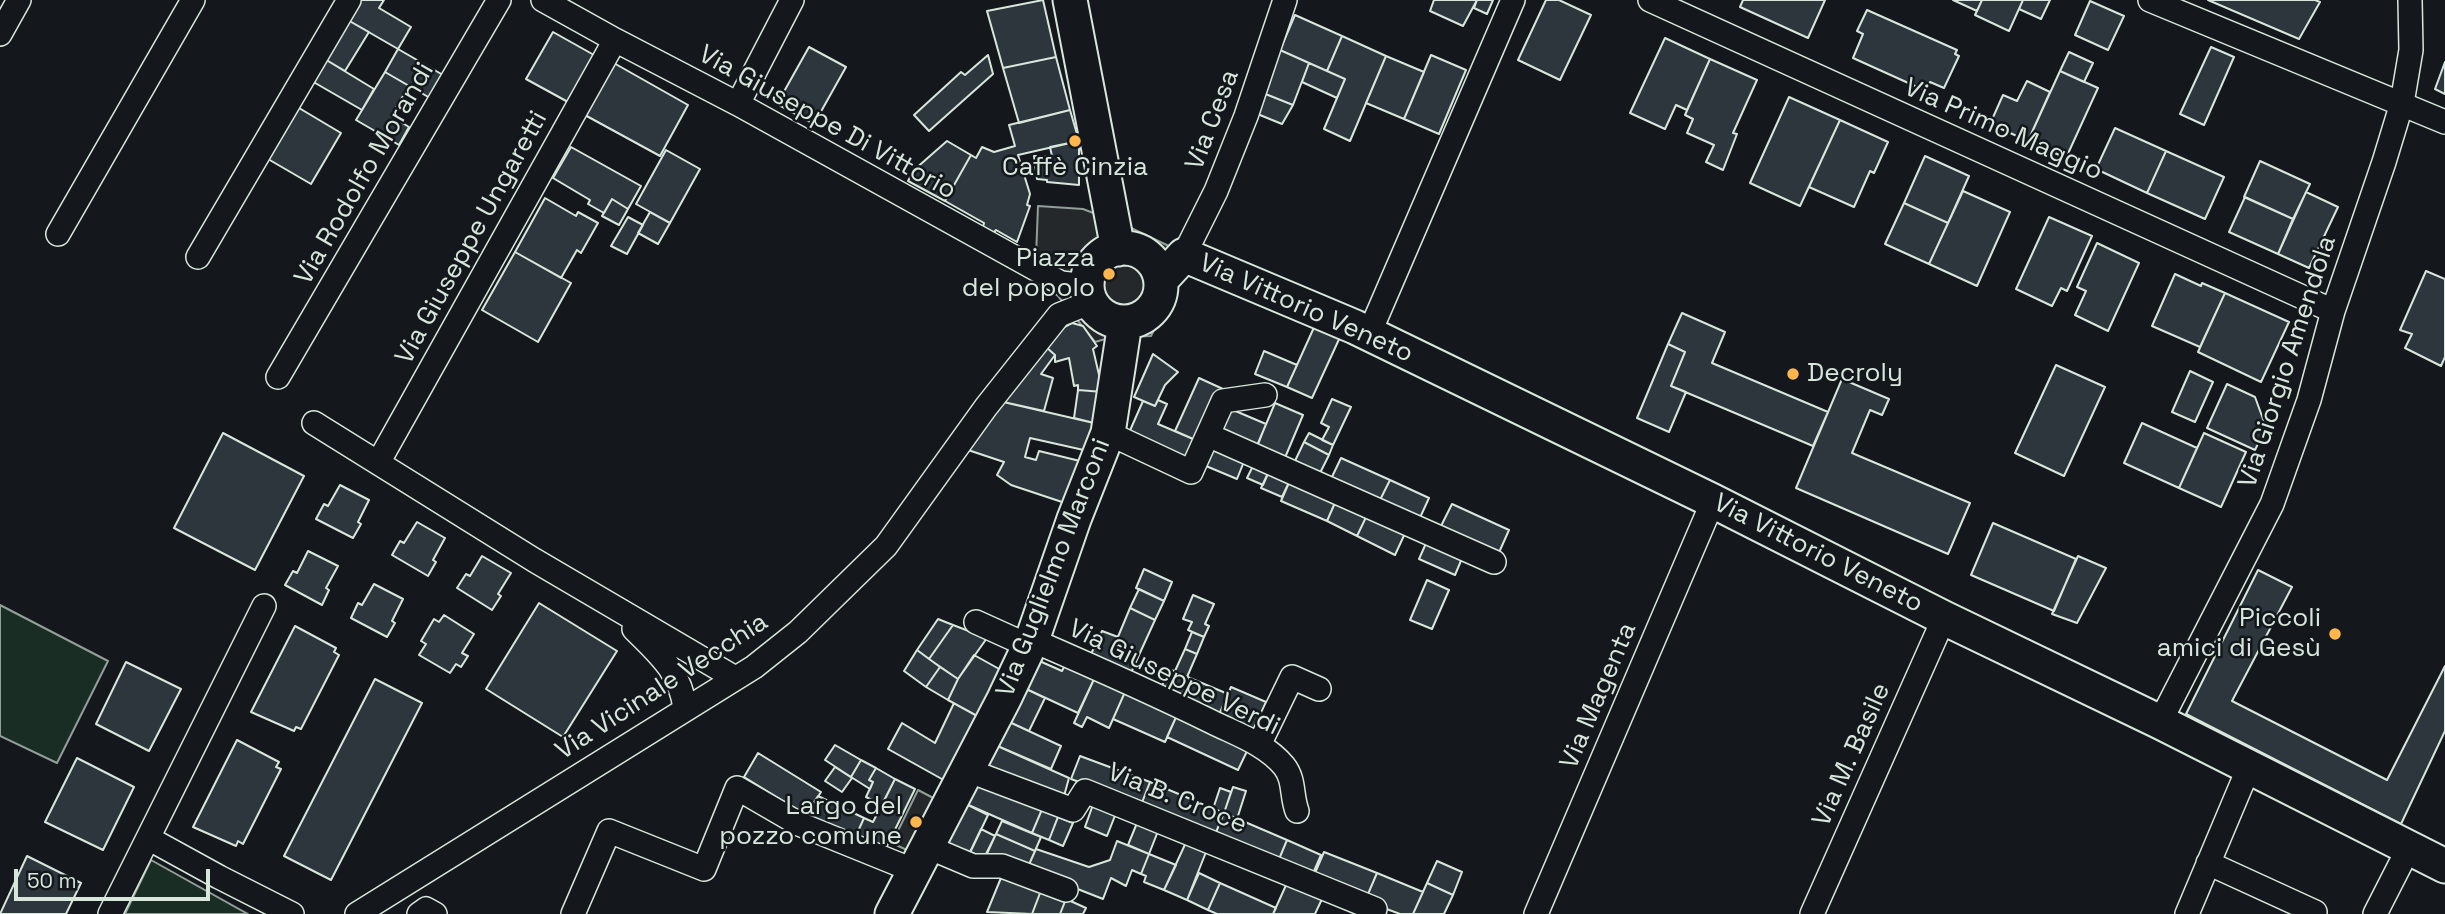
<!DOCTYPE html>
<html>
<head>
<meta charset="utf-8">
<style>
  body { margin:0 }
  #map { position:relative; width:2445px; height:914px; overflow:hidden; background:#14181c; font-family:"Space Grotesk",sans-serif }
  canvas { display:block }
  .scale { position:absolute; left:14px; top:869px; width:196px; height:32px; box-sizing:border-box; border:4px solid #d8e6dc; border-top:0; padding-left:9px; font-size:21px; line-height:24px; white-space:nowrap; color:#d8e6dc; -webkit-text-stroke:5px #14181c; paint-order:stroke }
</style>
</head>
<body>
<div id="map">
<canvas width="2445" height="914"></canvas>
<div class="scale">50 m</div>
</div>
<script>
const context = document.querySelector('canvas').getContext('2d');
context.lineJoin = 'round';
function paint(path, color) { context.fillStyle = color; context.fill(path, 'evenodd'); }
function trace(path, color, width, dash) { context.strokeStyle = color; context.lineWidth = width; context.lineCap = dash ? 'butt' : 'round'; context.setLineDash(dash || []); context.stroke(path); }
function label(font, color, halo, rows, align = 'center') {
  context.font = font + ' "Space Grotesk",sans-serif'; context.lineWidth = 5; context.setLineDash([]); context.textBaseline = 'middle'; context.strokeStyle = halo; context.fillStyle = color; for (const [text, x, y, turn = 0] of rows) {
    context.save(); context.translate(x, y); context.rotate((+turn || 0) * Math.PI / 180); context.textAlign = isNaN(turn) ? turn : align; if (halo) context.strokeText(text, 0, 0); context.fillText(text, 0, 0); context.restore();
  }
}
const green = new Path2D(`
  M0,605L108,661L57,763L0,736Z
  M151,860L248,914H125Z`);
paint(green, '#1a2d24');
trace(green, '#939e99', 2);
const parking = new Path2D(`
  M1038,206L1083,209L1127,226L1173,248L1186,266L1151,336L1109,338L1095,342L1058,296L1035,282Z
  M918,790L939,801L913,853L892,843Z`);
paint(parking, '#24282b');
trace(parking, '#939e99', 2);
const building = new Path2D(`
  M357,0H384L379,8L411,27L398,49L346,19Z
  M1043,0L1056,57L1003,68L987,11Z
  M1434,0H1477L1463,26L1430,11Z
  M1477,0H1493L1487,14L1474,8Z
  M1546,0H1559L1591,15L1560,80L1518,60Z
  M1743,0H1825L1808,38L1740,7Z
  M1953,0H1982L1977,11Z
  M1982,0H2023L2009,31L1975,15Z
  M2023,0H2050L2041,19L2019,9Z
  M2208,0H2315L2320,2L2299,39Z
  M2090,1L2124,16L2108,50L2075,35Z
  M1867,10L1957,50L1955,54L1959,56L1944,88L1930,82L1926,91L1853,58L1863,34L1857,31Z
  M1295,15L1342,36L1327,71L1280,50Z
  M346,19L369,32L345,71L323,58Z
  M553,32L594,55L568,102L526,79Z
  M1342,36L1386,56L1350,141L1324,129L1345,79L1327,71Z
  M1665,38L1710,59L1687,110L1676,105L1665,129L1630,113Z
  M809,47L846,67L814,124L777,104Z
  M2211,47L2234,57L2204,125L2180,114Z
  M398,49L443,75L430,98L385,72Z
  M1280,50L1309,63L1293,105L1263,93Z
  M2069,52L2093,63L2084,82L2060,71Z
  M988,55L993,74L929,131L914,115L961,72L965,75Z
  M1431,55L1466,70L1439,134L1404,119Z
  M1386,56L1424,72L1404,119L1366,103Z
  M1056,57L1070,110L1019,123L1003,68Z
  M323,58L374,89L362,110L310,80Z
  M1710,59L1757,80L1733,133L1737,134L1723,170L1706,162L1714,145L1687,133L1693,119L1685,115Z
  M612,62L688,105L660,156L583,114Z
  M2445,62V94L2435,89Z
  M1309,63L1345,79L1337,98L1302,82Z
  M2060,71L2098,88L2066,158L2028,141Z
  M385,72L409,86L391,116L409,127L399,145L356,120Z
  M2027,81L2050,92L2028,141L1990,124L2003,95L2017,101Z
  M1263,93L1293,105L1282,124L1255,113Z
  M1789,97L1840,120L1800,206L1750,183Z
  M299,108L341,133L311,184L268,159Z
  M1070,110L1079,141L1018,155L1030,194L1027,205L1030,206L1017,242L996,230L993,233L983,227L984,223L945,201L971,155L976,158L982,147L994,152L1015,146L1009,125Z
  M1840,120L1888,142L1874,173L1870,171L1854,207L1809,187Z
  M2115,128L2166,151L2147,193L2096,169Z
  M947,141L971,155L945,201L908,181L914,170Z
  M1079,141V185L1047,182V180L1037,179L1034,156H1052L1050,147Z
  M571,147L641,186L628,209L612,199L604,213L588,204L590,200L553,178Z
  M666,150L700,169L670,223L636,204Z
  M2166,151L2224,177L2205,219L2147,193Z
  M1925,156L1969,176L1948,223L1904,203Z
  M2260,161L2310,184L2293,219L2244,197Z
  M1963,191L2010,212L1977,286L1929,264Z
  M2306,192L2338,207L2309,268L2278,254Z
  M2245,197L2293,219L2278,254L2229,232Z
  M545,198L576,216L578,212L598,223L581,253L577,250L561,278L515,252Z
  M612,199L628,209L619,225L602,216Z
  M1904,203L1948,223L1929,264L1885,244Z
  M650,212L670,223L658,244L638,233Z
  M628,217L643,225L627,254L611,246Z
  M2049,217L2092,236L2067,291L2061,288L2052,306L2016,289Z
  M2097,243L2139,263L2108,331L2075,315L2086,291L2077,287Z
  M515,252L571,283L538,342L482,310Z
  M2426,271L2445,279V357L2441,366L2405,348L2412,334L2400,330Z
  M2175,274L2201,286L2202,283L2225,293L2200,347L2152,326Z
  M2225,293L2289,322L2261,382L2198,352Z
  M1682,313L1725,332L1712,363L1828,412L1813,446L1671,386L1685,352L1668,344Z
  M1072,323L1083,326L1097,346L1093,349L1103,392L1078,390V385L1074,386L1069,358L1055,362V355L1046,347L1053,333Z
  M1316,323L1341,335L1312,398L1287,387Z
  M1668,344L1685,352L1671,386L1686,392L1669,432L1637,418Z
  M1046,347L1055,355L1041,374L1053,378L1044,411L999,401Z
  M1264,351L1297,365L1287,387L1255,374Z
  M1153,354L1178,372L1165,385L1155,406L1134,397Z
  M2056,365L2105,387L2064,476L2015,453Z
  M2190,371L2213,382L2195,422L2172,412Z
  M1199,378L1223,389L1200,442L1175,431Z
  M1842,379L1889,399L1882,415L1870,410L1852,453L1970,503L1948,554L1796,488Z
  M2227,384L2255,397L2266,427L2255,450L2207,428Z
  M1078,390L1103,392L1098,424L1074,418Z
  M1332,399L1351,407L1333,445L1322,440L1329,427L1321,423Z
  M1158,400L1167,404L1158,424L1200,442L1190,463L1128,435L1143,401L1155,406Z
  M999,401L1098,424L1088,451L1030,438L1025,457L1036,460L1039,451L1084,462L1068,504L1011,485L997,475L1004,462L962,448Z
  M1275,403L1303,415L1284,460L1256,448Z
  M1226,407L1266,424L1255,452L1214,434Z
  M2142,423L2197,448L2179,488L2124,463Z
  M223,433L304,476L255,570L174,528Z
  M1309,433L1333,445L1329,455L1304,442Z
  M2204,433L2246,452L2221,507L2179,488Z
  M1304,442L1329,455L1319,475L1294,463Z
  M1214,446L1245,459L1237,479L1206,466Z
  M1341,458L1390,480L1378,504L1330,481Z
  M1255,462L1270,469L1263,485L1247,478Z
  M1270,469L1291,478L1282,497L1261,488Z
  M1291,478L1337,498L1327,521L1281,501Z
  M1390,480L1429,498L1418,522L1378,504Z
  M340,485L369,500L358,522L361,524L353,538L316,519L324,504L328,506Z
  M1338,496L1369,511L1357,536L1327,521Z
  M1452,504L1509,530L1497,557L1439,530Z
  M1369,511L1407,529L1395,555L1357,536Z
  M417,522L445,538L433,560L436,562L428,576L392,555L400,541L404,543Z
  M1993,523L2076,559L2054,611L1971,575Z
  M1427,541L1463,556L1455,575L1419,559Z
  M308,551L338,566L326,588L329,590L322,605L285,585L293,571L297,573Z
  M482,556L511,573L498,594L501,596L492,610L457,588L466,574L470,576Z
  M2078,556L2106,568L2077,623L2052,614Z
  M1144,569L1172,582L1164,601L1136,588Z
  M2258,570L2292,587L2232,701L2387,780L2445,666V731L2401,824L2186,714Z
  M1427,580L1449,590L1432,629L1410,620Z
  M374,584L403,599L392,621L395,623L387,637L351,618L358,603L362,605Z
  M1139,589L1164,601L1155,620L1130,608Z
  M1193,595L1214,604L1205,624L1209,626L1204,637L1188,630L1192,622L1183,619Z
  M539,603L617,651L563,737L486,689Z
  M1130,608L1155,620L1139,655L1115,644Z
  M444,615L474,634L462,653L468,656L461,667L456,664L450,673L419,655L426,644L421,641L434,619L439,622Z
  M938,619L953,625L929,659L917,650Z
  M953,625L987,638L958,679L929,659Z
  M295,626L336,648L334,652L339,655L301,729L296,727L294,731L251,712Z
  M1102,631L1118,637L1115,644L1139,655L1130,675L1090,656Z
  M1192,632L1204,637L1197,654L1185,649Z
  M1185,649L1197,654L1187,677L1175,671Z
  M917,650L940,667L926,687L904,671Z
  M974,655L1001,670L979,717L948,700L958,679Z
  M1035,659L1062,671L1066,663L1095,677L1078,713L1022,687Z
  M126,662L181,689L149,751L96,724Z
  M940,667L958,679L948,700L926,687Z
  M1169,669L1190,678L1181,697L1161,688Z
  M1095,677L1125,692L1109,728L1087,717L1082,727L1074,723Z
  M1190,678L1228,694L1218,717L1180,700Z
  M375,679L422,703L331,880L284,856Z
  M1022,687L1045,698L1029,731L1005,720Z
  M1231,687L1266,702L1253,732L1218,717Z
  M1125,692L1177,715L1165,742L1113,719Z
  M954,703L979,717L949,783L888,749L902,723L935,743Z
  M1177,715L1248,749L1238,770L1167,737Z
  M1005,720L1061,746L1051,769L993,744Z
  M237,740L279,762L276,767L281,769L243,844L238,841L236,846L193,827Z
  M993,744L1069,778L1064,796L981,767Z
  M835,745L861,760L851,777L825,760Z
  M758,753L821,792L806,815L744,777Z
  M1080,756L1150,782L1141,805L1071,779Z
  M77,758L134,787L103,850L45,822Z
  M861,760L876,768L869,780L873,782L870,789L851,777Z
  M835,767L852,778L842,792L825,781Z
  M876,768L895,779L882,805L866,797L873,782L869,780Z
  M895,779L915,789L884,852L855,838L864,818L873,822Z
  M973,779L1043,807L1032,833L964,803Z
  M1150,782L1224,813L1214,837L1141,805Z
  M1233,787L1246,791L1237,819L1224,813Z
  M1220,788L1231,792L1224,813L1213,809Z
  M818,796L864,818L855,838L806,815Z
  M1095,799L1118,808L1107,836L1085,827Z
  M964,803L988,815L968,857L943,845Z
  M1043,807L1059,814L1049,840L1032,833Z
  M1224,813L1287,840L1277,864L1214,837Z
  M1058,817L1073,823L1063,846L1049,840Z
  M1139,818L1160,826L1149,854L1128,845Z
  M1002,821L1041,837L1035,851L996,834Z
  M981,829L995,836L985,858L970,852Z
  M996,834L1035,851L1027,869L986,854Z
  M1188,838L1208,847L1187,900L1164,890Z
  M1287,840L1321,855L1311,878L1277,864Z
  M1117,841L1149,854L1141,874L1132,870L1126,886L1111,878L1103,899L1027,869L1036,849L1089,867L1110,860Z
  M1324,852L1377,873L1365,901L1312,880Z
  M1149,854L1176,865L1164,890L1144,882L1146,876L1141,874Z
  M27,856L81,883L66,914H0Z
  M1437,861L1462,872L1453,895L1427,883Z
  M1003,873L1042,888L1032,914L987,912Z
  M1199,873L1220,883L1208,910L1187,900Z
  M1377,873L1423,892L1413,914H1400L1365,901Z
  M1220,883L1276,908L1273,914H1217L1208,910Z
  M1287,883L1322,899L1315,914H1273Z
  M1427,883L1453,895L1444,914H1413Z
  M1042,888L1066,899L1060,914H1032Z
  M1066,899L1086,908L1083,914H1060Z`);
paint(building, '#2c363c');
trace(building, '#d8e6dc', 2);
const street = new Path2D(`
  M543,0L615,40L738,104L1061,283L1087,286
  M1650,0L2333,311
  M2150,0L2445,122
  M0,34L19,0
  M738,104L792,0
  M58,234L193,0
  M1184,255L1216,191L1246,116L1285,0
  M198,257L349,0
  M1369,334L1513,0
  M278,377L499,0
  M314,423L534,560L735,678
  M1108,433L1191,472L1223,401L1265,395
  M1208,435L1494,562
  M378,463L615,40
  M976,622L1029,646
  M634,629C659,654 680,671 685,708
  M1032,640C1092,666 1153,693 1212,722C1236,734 1266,744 1284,766C1295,780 1291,795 1297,811
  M2160,722L2272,504L2309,400L2333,311L2384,162L2402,103L2411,50L2410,0
  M1259,745L1292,677L1319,689
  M967,770L1073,810L1085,791L1375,909
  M148,838L219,877L292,914
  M928,847L973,866H1002L1066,890
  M2208,863L2315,912
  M110,914L264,606
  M357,914L754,667L798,632L886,546L986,407L1059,315L1091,302
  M419,914L426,909L435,914
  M573,914L609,831L704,869L737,788L799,824L915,871
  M1536,914L1713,501
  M1812,914L1944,618
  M2187,914L2249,767
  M2375,914L2401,863`);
const secondary = new Path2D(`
  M1070,0L1118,249
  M1087 285a37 37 0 1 1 74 0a37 37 0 1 1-74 0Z
  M1161,280L1184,255L1355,327L1713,501L1944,618L2160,722L2445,866
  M892,914L1004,699L1032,640L1074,519L1108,433L1125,323`);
trace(street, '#d8e6dc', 26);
trace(secondary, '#d8e6dc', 37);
trace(street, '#14181c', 23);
trace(secondary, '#14181c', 33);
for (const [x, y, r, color] of [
  [1075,141,7,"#ffb74d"],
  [1109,274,7,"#ffb74d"],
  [1793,374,7,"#ffb74d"],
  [2335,634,7,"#ffb74d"],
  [916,822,7,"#ffb74d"]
]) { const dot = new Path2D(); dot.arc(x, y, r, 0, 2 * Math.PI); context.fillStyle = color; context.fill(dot); trace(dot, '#14181c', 2.5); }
label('26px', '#d8e6dc', '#14181c', [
  ["Via Cesa",1213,120,-69],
  ["Via Giuseppe Di Vittorio",827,123,29],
  ["Via Primo Maggio",2003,130,24],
  ["Via Rodolfo Morandi",365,174,-60],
  ["Via Giuseppe Ungaretti",472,238,-61],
  ["Via Vittorio Veneto",1306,309,24],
  ["Via Giorgio Amendola",2288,362,-72],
  ["Via Vittorio Veneto",1818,554,27],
  ["Via Guglielmo Marconi",1054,568,-69],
  ["Via Giuseppe Verdi",1174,678,26],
  ["Via Vicinale Vecchia",662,687,-33],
  ["Via Magenta",1599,696,-67],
  ["Via M. Basile",1852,755,-66],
  ["Via B. Croce",1177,799,22]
]);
label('26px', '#d8e6dc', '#14181c', [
  ["Caffè Cinzia",1075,168,"center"],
  ["Piazza",1095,259],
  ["del popolo",1095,289],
  ["Decroly",1807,374,"left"],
  ["Piccoli",2321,619],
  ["amici di Gesù",2321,649],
  ["Largo del",902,807],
  ["pozzo comune",902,837]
], 'right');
</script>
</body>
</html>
